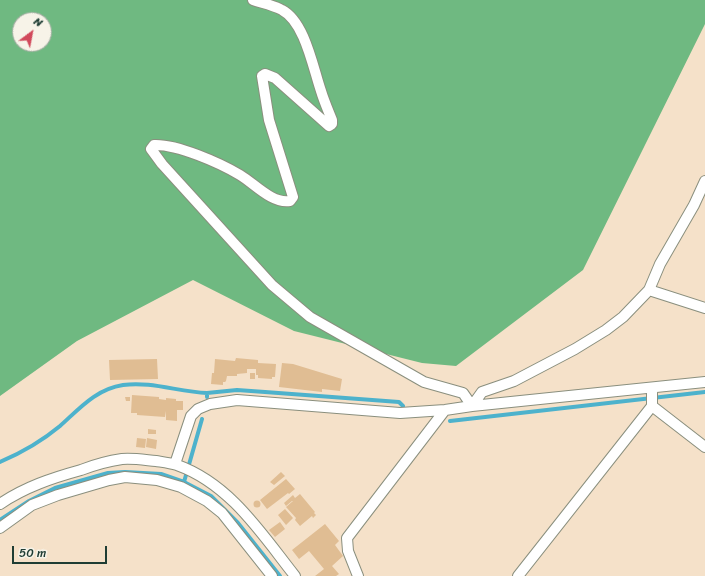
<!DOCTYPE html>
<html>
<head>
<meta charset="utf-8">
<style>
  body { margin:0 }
  #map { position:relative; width:705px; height:576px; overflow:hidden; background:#f5e1c9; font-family:Sriracha,sans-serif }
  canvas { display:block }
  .north { position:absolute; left:12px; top:12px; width:40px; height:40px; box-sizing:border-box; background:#f7f3e8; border:1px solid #a1aaa0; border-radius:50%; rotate:32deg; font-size:11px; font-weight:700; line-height:16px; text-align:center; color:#1f3d34 }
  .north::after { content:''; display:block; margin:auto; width:14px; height:18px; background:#d1495b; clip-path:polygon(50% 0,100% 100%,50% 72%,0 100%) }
  .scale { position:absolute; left:12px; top:546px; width:95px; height:18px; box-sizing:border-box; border:2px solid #1f3d34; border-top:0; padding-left:5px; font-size:12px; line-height:14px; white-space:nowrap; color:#1f3d34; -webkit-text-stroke:3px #f7f3e8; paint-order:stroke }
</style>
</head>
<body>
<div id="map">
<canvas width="705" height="576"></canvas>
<div class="north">N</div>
<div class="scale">50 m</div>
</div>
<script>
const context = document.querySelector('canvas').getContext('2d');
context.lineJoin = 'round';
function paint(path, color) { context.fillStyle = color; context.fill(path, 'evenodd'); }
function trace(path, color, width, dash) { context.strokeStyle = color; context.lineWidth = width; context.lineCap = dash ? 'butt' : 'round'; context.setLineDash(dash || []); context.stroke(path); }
paint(new Path2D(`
  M0,0H705V24L583,270L456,366L422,363L294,331L193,280L77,341L0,396ZM20,20H44V44H20Z`), '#6fb981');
trace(new Path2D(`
  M207,397V393L237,390L265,392L399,402L403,406
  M450,421L705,392
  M0,462C21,453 42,441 60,426C79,409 96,389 123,385C151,381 179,392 207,393
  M184,482L202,419
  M0,520L29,501L55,488L108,473L125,472L161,474L184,482L211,496L238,523L280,576`), '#4db2cc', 4);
paint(new Path2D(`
  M236,358L258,360V363L276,364L275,377H272V379L258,378V375H256V369H247V373L237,374V376H227L226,381L225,382H223V385L211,384L212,373H214L215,359L235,361Z
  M157,359L158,379L110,380L109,360Z
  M282,363L293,364L342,379L340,391L322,389V392L279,387Z
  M250,373H255V379H250Z
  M132,395L159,397V399L166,400V398L176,399V401H183V410H177V421L166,420V411L165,417L137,415V413H131Z
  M125,397H130V401H126Z
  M148,429L156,430V434H148Z
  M137,438L146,439L145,448L136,447Z
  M147,438L157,440L156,449L146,447Z
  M281,472L285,476L274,485L270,482Z
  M286,479L295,489L289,494L288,493L267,509L260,500Z
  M300,494L315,512L314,513L316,515L313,518L312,516L300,526L295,520L296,518L286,507L293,501H292L286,506L284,503L293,495L295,498Z
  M253.5 504a3.5 3.5 0 1 1 7 0a3.5 3.5 0 1 1-7 0Z
  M285,509L293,518L286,525L278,515Z
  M280,522L285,529L275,537L269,530Z
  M325,524L339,541L335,545L343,556L332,566L339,574L336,576H315L324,569L309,551L299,559L292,550Z`), '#e0bd93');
const minor = new Path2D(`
  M253,0C262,3 273,5 282,10C305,22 313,68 321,91C324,101 328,110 332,120V124L329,126L275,78L265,74L262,76L269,120L293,197L290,201C272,204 255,184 240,175C220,163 177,144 154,145L151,149L162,164L272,285L310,317L424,382L463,393L472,406L482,392L514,381L575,349L606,330L623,317L649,290L660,264L694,205L705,181
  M649,290L705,308
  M652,406L705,447
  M175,464L191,416L198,409L210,404L237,400L400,413L445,410L472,406L705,382
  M0,504C25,487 52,478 81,470C94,465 108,461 122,459C133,458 145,460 156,461C162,462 170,463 177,465C230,484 261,533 295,576
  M0,528L32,505L58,495L109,480L125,477L157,480L181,487L207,501L222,513L272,576
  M358,576L348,551L347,538L445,410
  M518,576L652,406V388`);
trace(minor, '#8a8f7e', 12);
trace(minor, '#fff', 10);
</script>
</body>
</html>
